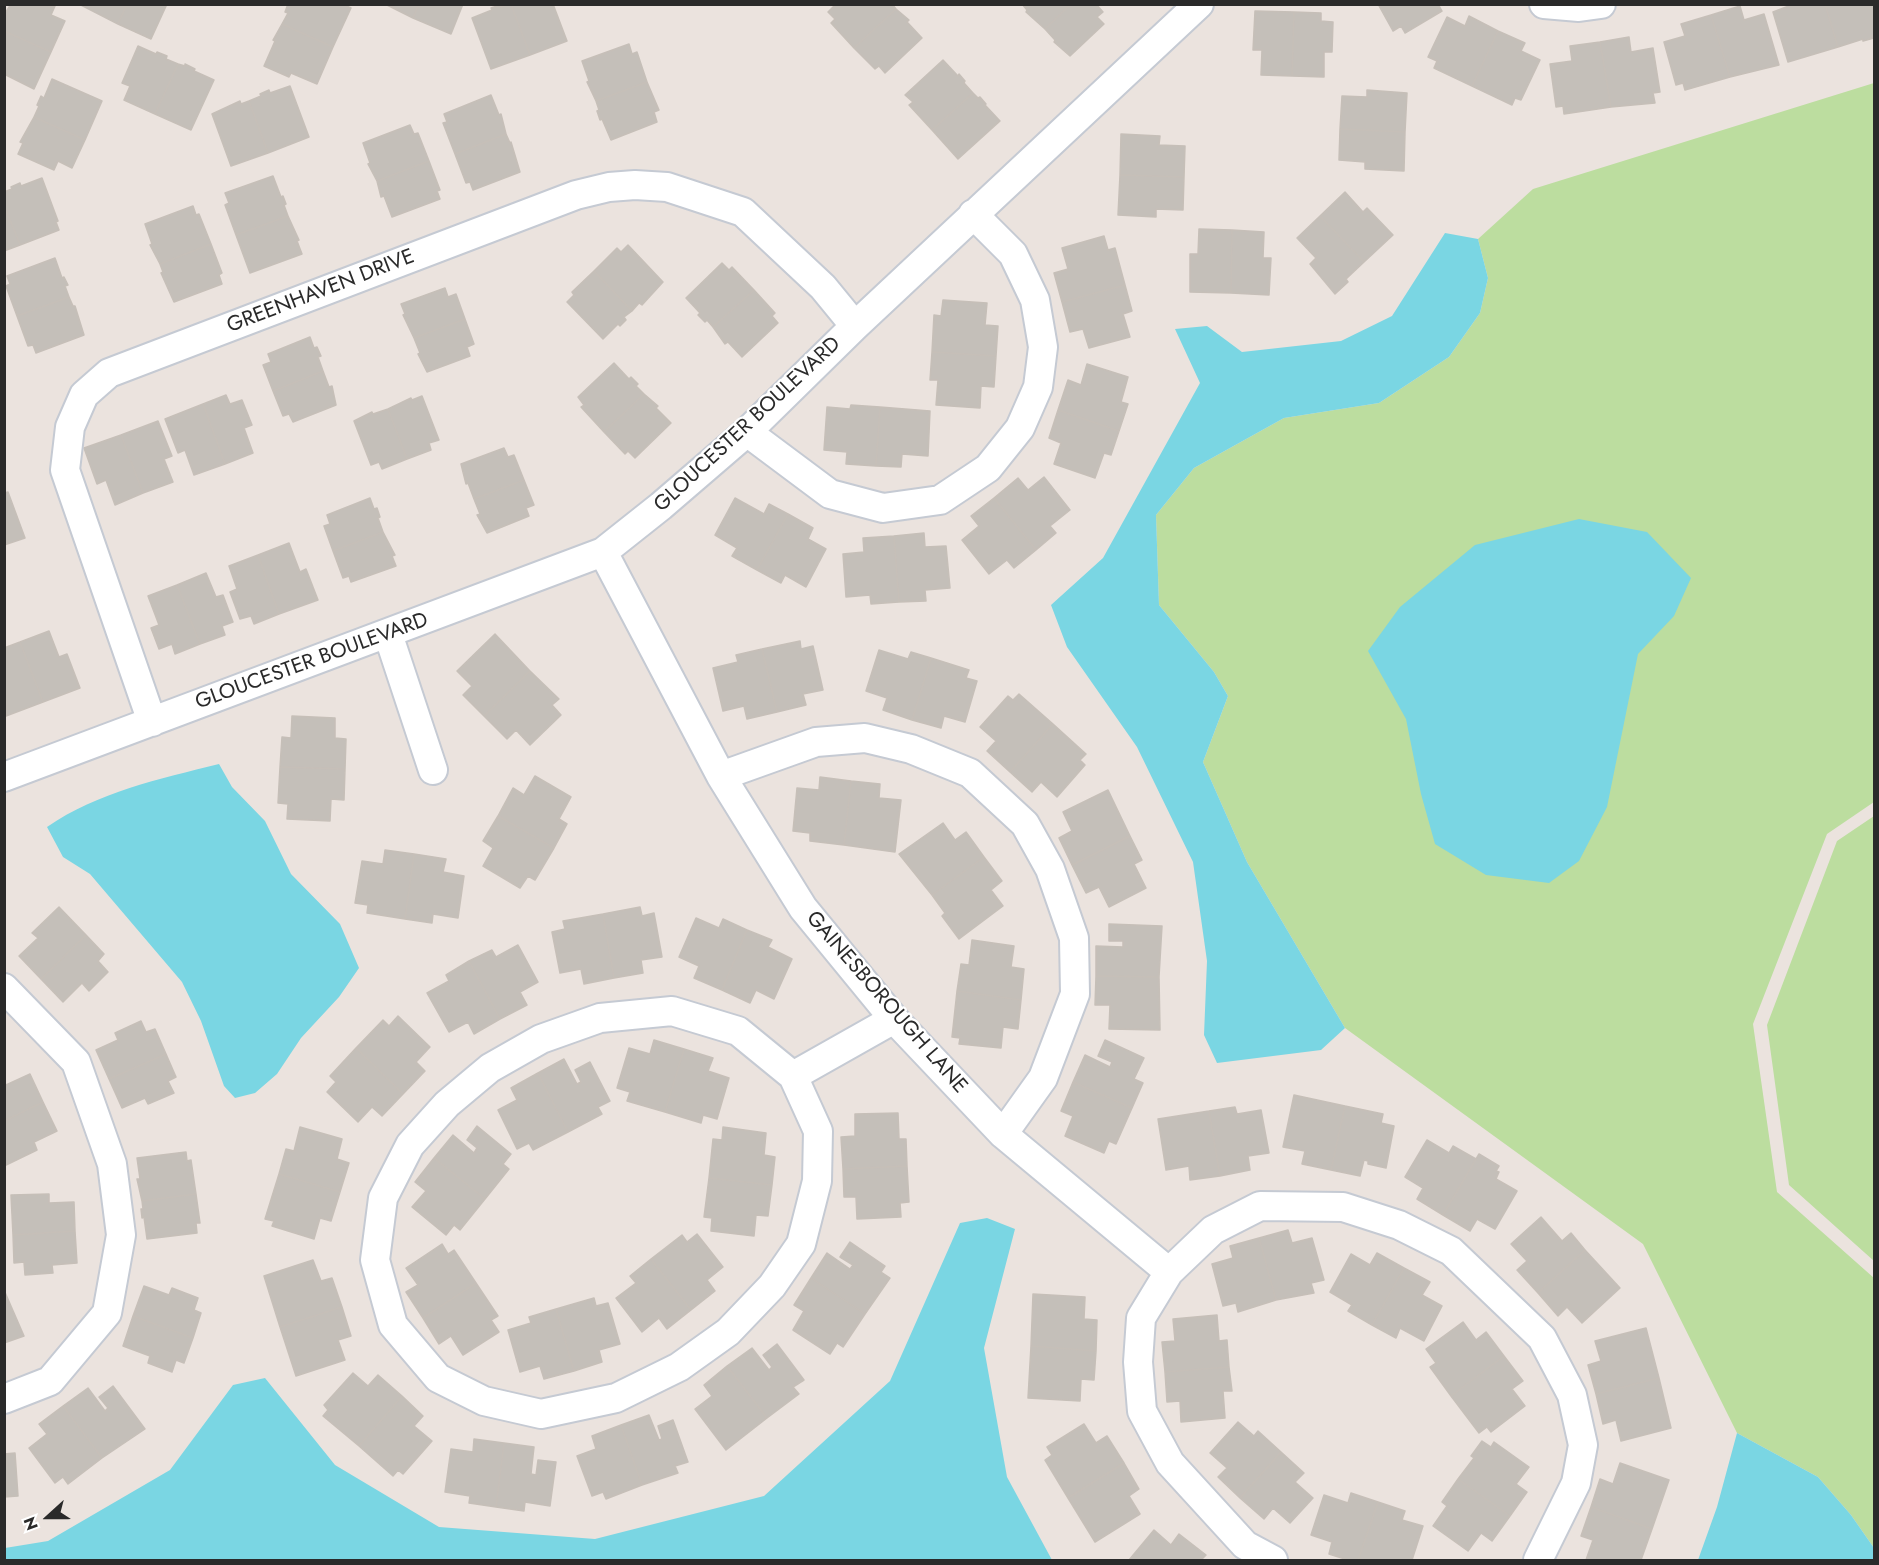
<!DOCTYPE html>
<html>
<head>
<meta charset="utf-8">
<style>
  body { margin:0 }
  #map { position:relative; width:1879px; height:1565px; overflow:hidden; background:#ebe3de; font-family:Jost,sans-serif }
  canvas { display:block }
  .frame { position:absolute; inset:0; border:6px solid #2a2a2a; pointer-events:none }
  .north { position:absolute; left:18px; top:1487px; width:60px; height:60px; -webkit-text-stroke:4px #fff; paint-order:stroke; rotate:249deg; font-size:16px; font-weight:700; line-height:24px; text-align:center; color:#2a2a2a }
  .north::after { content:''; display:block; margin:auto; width:21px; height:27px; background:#2a2a2a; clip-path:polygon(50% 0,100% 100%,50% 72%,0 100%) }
</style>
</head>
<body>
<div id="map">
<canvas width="1879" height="1565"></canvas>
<div class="frame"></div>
<div class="north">N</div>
</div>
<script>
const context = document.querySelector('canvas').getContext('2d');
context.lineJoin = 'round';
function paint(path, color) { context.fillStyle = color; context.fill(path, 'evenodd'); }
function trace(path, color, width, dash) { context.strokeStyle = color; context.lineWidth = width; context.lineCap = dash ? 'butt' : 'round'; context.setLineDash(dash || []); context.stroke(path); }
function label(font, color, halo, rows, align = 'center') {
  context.font = font + ' Jost,sans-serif'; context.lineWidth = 4.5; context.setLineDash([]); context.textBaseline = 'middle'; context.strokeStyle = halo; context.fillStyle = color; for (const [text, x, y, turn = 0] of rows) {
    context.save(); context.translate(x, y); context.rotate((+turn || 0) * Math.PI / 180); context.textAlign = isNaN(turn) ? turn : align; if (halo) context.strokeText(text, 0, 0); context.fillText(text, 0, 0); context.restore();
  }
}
paint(new Path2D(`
  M1874,83V802L1827,834L1753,1024L1777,1192L1874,1278V1548L1851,1515L1818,1477L1737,1433L1643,1244L1345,1028L1247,862L1203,762L1228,696L1214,672L1159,605L1156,515L1194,468L1284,418L1379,403L1449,357L1480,313L1488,278L1478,239L1533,189Z
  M1874,816V1261L1789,1185L1767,1025L1837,841Z`), '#bcdd9f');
paint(new Path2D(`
  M1445,233L1478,239L1488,278L1480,313L1449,357L1379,403L1284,418L1194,468L1156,515L1159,605L1214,672L1228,696L1203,762L1247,862L1345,1028L1321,1050L1217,1063L1204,1035L1207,961L1193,862L1137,747L1067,647L1051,605L1103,558L1200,383L1175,329L1207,326L1242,352L1341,341L1392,316Z
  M1579,519L1647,532L1691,578L1674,616L1638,654L1607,807L1579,861L1549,883L1486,875L1435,844L1421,794L1406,719L1368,651L1400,607L1475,545Z
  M219,764L232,787L265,821L291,874L340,924L359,968L339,997L301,1038L277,1074L255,1093L235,1098L224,1086L201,1021L182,982L90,874L63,857L47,827C98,792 159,779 219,764Z
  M987,1218L1015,1229L984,1348L1007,1477L1052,1560H5V1548L48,1541L170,1470L233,1385L265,1378L335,1465L439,1527L595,1539L764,1496L890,1381L960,1223Z
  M1737,1433L1818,1477L1851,1515L1874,1548V1560H1698L1717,1507Z`), '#7ad6e3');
const building = new Path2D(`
  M11,4L55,6L51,15L65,21L51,52L4,31V15Z
  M79,4H127L118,24Z
  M127,4H167L151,39L118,24Z
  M288,4H342L351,8L333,47L282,24L288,13L285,12Z
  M385,4H419L413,18Z
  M419,4H463L451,34L413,18Z
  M511,4H553L567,41L530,55Z
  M511,4L530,55L491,69L472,18L492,10L491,8L500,5L501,7Z
  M836,4H892L896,9L854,48L831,23L835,19L828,12Z
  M1022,4H1071L1045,29L1026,12L1027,10Z
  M1071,4H1096L1103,12L1097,17L1104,24L1070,56L1054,42L1055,40L1045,29Z
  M1378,4H1438L1442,11L1405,33L1401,26L1393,31Z
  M1825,4H1874V38L1863,41V39L1838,47Z
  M1825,4L1838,47L1788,62L1773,12L1794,4Z
  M1740,6L1744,20L1764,14L1779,65L1730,77L1711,15Z
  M896,9L909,20L907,22L922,38L885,73L879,66L875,69L854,48Z
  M1255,11L1294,12L1292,76L1261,75L1262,50H1253Z
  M1294,12L1321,13V21L1333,22L1332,52H1324V77L1292,76Z
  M1711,15L1730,77L1685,90L1683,83L1676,85L1664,42L1685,36L1681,24Z
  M1469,16L1498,31L1472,86L1434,68L1437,61L1428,57L1447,17L1465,26Z
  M282,24L333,47L317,84L291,73L289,77L264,66L275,41L273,40Z
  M4,31L51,52L34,89L4,74Z
  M1498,31L1525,43L1521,51L1540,60L1521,100L1515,98L1512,105L1472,86Z
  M1629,37L1631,52L1653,48L1660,92L1653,93L1655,103L1611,107L1600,42Z
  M1600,42L1611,107L1564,114L1563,106L1556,107L1550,64L1572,61L1570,46Z
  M629,44L632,54L637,52L647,82L596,101L587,82L589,81L582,61Z
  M138,46L156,54L157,52L167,56L166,59L178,64L155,114L124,100L130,86L122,83Z
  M943,60L958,76L959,74L965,81L964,83L973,93L932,130L909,105L913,102L905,95Z
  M178,64L185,66V64L195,69L194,71L214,80L191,130L155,114Z
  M52,79L102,101L85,140L34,117L39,106L37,105L41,96L44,98Z
  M647,82L659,110L654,112L657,122L611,140L602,119L600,120L597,111L599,110L596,101Z
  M290,86L309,137L268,153L249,101L261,96L260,94L269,90L270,93Z
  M1367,90L1407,93L1405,132L1340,129L1342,96L1367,97Z
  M973,93L978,98L980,97L986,104L985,105L1000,121L958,159L932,130Z
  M491,95L499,115L501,114L506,134L455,154L443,123L447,122L444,114Z
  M240,101L241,104L249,101L268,153L231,166L212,114Z
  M34,117L85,140L72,168L58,161L54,170L18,154L23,143L20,142Z
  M410,125L414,134L418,133L429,161L377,181L368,164L370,163L363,143Z
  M1340,129L1405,132L1404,171L1365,169V162L1339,160Z
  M506,134L510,143L511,142L520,172L473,190L470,182L466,183L455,154Z
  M1121,134L1160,136L1159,145L1185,146L1184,177L1120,175Z
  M429,161L440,190L437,191L440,199L392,217L384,196L381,197L377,181Z
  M1120,175L1184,177L1183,210L1156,209V217L1118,215Z
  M273,176L281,197L283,196L286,204L284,205L288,216L236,235L225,205L229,203L225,193Z
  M42,178L58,221L56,222L59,230L20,245L4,205V192L12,189L11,187L20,183L21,186Z
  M1345,192L1363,212L1367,208L1393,235L1364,262L1320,216Z
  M4,205L20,245L4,251Z
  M193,206L196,215L199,214L211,244L160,264L150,245L152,244L145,224Z
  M288,216L299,240L297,241L302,254L250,273L236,235Z
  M1320,216L1364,262L1346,279L1348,282L1335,294L1310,264L1316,258L1297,238Z
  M1199,229L1232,230L1231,293L1190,292V254H1198Z
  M1232,230L1264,232L1263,258H1271L1269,295L1231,293Z
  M1104,236L1108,250L1115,248L1125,285L1062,302L1054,273L1068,269L1062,248Z
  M211,244L222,273L219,275L222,284L174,302L161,273L163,272L160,264Z
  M628,245L663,282L642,305L639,303L632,311L594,271L617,248L621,252Z
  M55,258L62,278L64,277L68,285L65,286L69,297L17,316L6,286L10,284L7,276Z
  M722,263L729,270L732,267L754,290L713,327L707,320L705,322L698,315L700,313L686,298Z
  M594,271L632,311L624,317L626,320L620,326L618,324L603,339L567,302L574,295L572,292Z
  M1125,285L1132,311L1123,314L1130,337L1089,348L1083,329L1070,332L1062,302Z
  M445,288L448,297L456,294L465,319L414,338L403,315L405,314L401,304Z
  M754,290L775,313L772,316L778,323L742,357L728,342L725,344L713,327Z
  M69,297L73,306H75L84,335L36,353L33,345L28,346L17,316Z
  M943,300L987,303L985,325L998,326L996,356L932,352L934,315L941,316Z
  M465,319L474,344L467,347L470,356L427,372L418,354L420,353L414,338Z
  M310,337L314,348L317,347L321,356L318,357L323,371L273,391L263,365L271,362L268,354Z
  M932,352L996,356L994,387L981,386L980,408L936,405L938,380H930Z
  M614,363L629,379L631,377L638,384L636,386L644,394L604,432L581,407L584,405L578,397Z
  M1087,364L1128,377L1121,402L1128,404L1119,431L1058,410L1068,380L1081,385Z
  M323,371L329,387L332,386L336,405L293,422L289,414L283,416L273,391Z
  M644,394L658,406L656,408L671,423L635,458L628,451L625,454L604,432Z
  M226,395L230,404L242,400L252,425L244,428L253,453L225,464L203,404Z
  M422,396L439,440L429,443L431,450L407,459L388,409L411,398L412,400Z
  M203,404L225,464L194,475L185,450L178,453L165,419Z
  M851,405L880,407L876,466L846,464L847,452L824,450L827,407L850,409Z
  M880,407L930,411L928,456L902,454L901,467L876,466Z
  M388,409L407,459L382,469L379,462L371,465L354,421L372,412L373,414Z
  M1058,410L1119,431L1111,455L1104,453L1095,478L1054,464L1061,443L1049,438Z
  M158,421L172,456L164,459L173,482L143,493L121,435Z
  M121,435L143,493L115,505L106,480L97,484L84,448Z
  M504,448L508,457L514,455L524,480L474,499L468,483L466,484L461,464Z
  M1044,477L1070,510L1050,526L1056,533L1036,550L994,498L1018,478L1028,490Z
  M524,480L534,505L526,508L529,516L487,533L477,515L480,514L474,499Z
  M8,492L25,538L4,545V493Z
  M370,498L374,509L377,508L380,517L378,518L383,532L333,551L324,526L330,524L327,515Z
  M735,498L764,514L769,504L788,514L757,570L732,556L737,548L715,535Z
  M994,498L1036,550L1014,568L1007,560L989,574L962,540L979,526L971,516Z
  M788,514L813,528L808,539L826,549L806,587L785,575L781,583L757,570Z
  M383,532L395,555L392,556L396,566L351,582L349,576L343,578L333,551Z
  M924,533L925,547L946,546L950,588L925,590L926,601L899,602L894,536Z
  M894,536L899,602L871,604L870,595L846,597L843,554L864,552L863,538Z
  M289,543L300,572L306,569L318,600L279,614L258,555Z
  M258,555L279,614L254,624L251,616L240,619L230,592L237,589L229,566Z
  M206,573L216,597L223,595L233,622L222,626L225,635L200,644L177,585Z
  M177,585L200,644L175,654L172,644L159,649L151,628L159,625L148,596Z
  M49,631L59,657L67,654L80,688L43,702L20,642Z
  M495,634L530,671L484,716L463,695L472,686L457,671Z
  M800,641L801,649L813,646L823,690L803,694L806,705L777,712L762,649Z
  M20,642L43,702L6,716L4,648Z
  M762,649L777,712L747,719L744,706L723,711L713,668L738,662L736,655Z
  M879,650L908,659L911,652L931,658L912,720L883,710L887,698L866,691Z
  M931,658L969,670L966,678L977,681L965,722L944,716L941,728L912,720Z
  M530,671L559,699L552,705L561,715L530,745L516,730L507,739L484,716Z
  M1019,694L1053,724L1010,772L987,751L996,741L980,727L1008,696L1013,700Z
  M292,716L335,718V738L346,739L345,769L280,767L282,737L291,738Z
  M1053,724L1086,754L1080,760L1085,765L1057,797L1041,782L1032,792L1010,772Z
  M280,767L345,769L344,800L331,799L330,821L287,819L288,804L278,803Z
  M535,776L571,797L559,819L567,824L554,848L498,816L513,788L524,795Z
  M820,777L851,781L844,845L810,841V833L793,831L797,788L819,790Z
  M851,781L880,784L879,798L901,800L895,852L844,845Z
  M1108,790L1130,836L1072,865L1059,838L1072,831L1063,812Z
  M498,816L554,848L535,880L528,876L520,888L483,866L493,848L483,841Z
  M943,823L955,840L966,832L984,857L932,895L899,854Z
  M1130,836L1142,860L1134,864L1146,888L1109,907L1099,887L1086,893L1072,865Z
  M385,850L414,854L405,919L367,913L368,905L355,903L362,861L383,864Z
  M414,854L446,859L443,872L464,876L458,918L433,914L432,923L405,919Z
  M984,857L1002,881L991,890L1003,906L959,939L942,916L945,913L932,895Z
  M59,907L86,935L41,979L19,956L38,938L32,933Z
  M640,907L642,916L654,913L662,957L641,960L643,973L614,978L603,914Z
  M603,914L614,978L584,984L581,969L560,973L552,932L565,929L563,921Z
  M696,918L719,928L723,919L747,930L722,990L694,978L699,966L679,957Z
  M1109,924L1162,926L1159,977L1096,976V946L1123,947V941H1109Z
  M747,930L772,940L768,947L792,959L774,999L756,990L750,1003L722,990Z
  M86,935L104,954L98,961L108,972L89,991L82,983L63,1002L41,979Z
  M972,940L1014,946L1011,967L1024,969L1021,1000L957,991L961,964L969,965Z
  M518,945L538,982L520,992L527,1005L500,1019L469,961L492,950L496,957Z
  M469,961L500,1019L474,1034L468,1022L449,1032L427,993L449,981L446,975Z
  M1096,976L1159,977L1160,1030L1109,1029L1110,1005H1095Z
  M957,991L1021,1000L1018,1029L1003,1027L1001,1048L959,1044L960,1038L952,1037Z
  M398,1016L430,1047L416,1062L425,1071L403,1094L356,1048L383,1020L389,1026Z
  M141,1021L146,1032L155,1029L166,1054L109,1079L96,1050L118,1040L115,1033Z
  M654,1040L684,1049L665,1112L627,1101L630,1092L617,1088L629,1048L650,1054Z
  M1105,1040L1144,1058L1134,1079L1143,1083L1132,1108L1073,1082L1085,1055L1110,1067L1112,1062L1098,1056Z
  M356,1048L403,1094L382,1116L372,1107L358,1122L327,1092L336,1082L330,1076Z
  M684,1049L713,1058L708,1071L729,1078L717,1119L703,1115L701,1123L665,1112Z
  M166,1054L176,1077L168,1081L174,1093L148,1104L145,1098L122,1108L109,1079Z
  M564,1059L577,1084L581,1082L575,1070L590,1062L610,1101L598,1107L602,1114L568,1132L538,1073Z
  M538,1073L568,1132L533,1150L529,1143L517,1149L498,1110L517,1100L511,1088Z
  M30,1074L43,1102L4,1121V1081L6,1085Z
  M1073,1082L1132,1108L1116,1144L1109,1141L1104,1153L1065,1136L1073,1116L1061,1111Z
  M1294,1095L1345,1106L1331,1170L1302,1164L1305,1151L1283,1147Z
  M43,1102L57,1131L34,1142L37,1150L4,1166V1121Z
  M1345,1106L1383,1114L1381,1123L1394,1126L1386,1168L1368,1164V1161L1364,1160L1360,1176L1331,1170Z
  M1235,1107L1237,1114L1261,1110L1269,1153L1248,1156L1250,1170L1220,1176L1209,1111Z
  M1209,1111L1220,1176L1190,1180L1189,1166L1166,1170L1158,1119Z
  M898,1113L899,1139H906L907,1166L843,1169L841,1137L855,1136V1114Z
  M477,1126L511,1154L503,1164L509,1169L485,1199L434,1158L453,1135L474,1153L477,1148L467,1140Z
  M300,1127L342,1139L337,1159L349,1163L340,1192L279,1174L286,1149L294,1151Z
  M723,1127L766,1133L764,1155L775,1157L772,1185L709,1178L713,1139L722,1140Z
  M1427,1140L1449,1153L1453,1146L1476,1159L1443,1215L1417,1199L1423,1188L1405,1177Z
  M186,1152L187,1161L191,1160L196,1194L142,1201L137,1179H140L137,1158Z
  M1479,1154L1499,1166L1496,1171L1499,1172L1496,1179L1517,1191L1495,1229L1477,1219L1470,1231L1443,1215Z
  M434,1158L485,1199L460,1230L454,1225L446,1235L412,1207L426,1191L415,1182Z
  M907,1166L909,1202L900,1203L901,1217L857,1219L856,1197H844L843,1169Z
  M279,1174L340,1192L331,1221L320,1218L314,1239L272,1226L274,1221L265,1219Z
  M709,1178L772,1185L768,1216L756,1215L754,1236L711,1231L712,1218L704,1217Z
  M49,1194V1203L74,1202L75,1231L13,1235L11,1195Z
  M196,1194L200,1223H196L197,1233L147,1239L144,1217L142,1218L141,1209H143L142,1201Z
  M1541,1217L1562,1241L1571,1233L1585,1250L1538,1293L1517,1270L1527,1261L1511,1244Z
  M1288,1230L1292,1243L1312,1238L1324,1280L1311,1283L1314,1293L1276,1300L1259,1238Z
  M75,1231L77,1263L52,1265L53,1273L25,1275L24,1262L14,1263L13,1235Z
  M697,1234L723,1267L707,1280L715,1291L691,1310L651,1259L682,1235L687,1242Z
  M1259,1238L1276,1300L1238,1312L1236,1303L1223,1306L1212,1264L1233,1258L1230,1246Z
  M850,1242L885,1266L881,1272L890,1278L865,1314L811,1278L827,1253L850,1269L853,1265L840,1257Z
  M442,1244L448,1254L454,1250L476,1283L423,1318L406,1292L418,1285L406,1268Z
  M1585,1250L1620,1288L1582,1323L1567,1307L1558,1316L1538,1293Z
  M1377,1253L1404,1268L1372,1325L1348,1311L1352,1305L1330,1292L1351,1254L1370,1265Z
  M651,1259L691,1310L667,1329L659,1318L642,1332L616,1298L636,1283L630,1276Z
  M313,1260L321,1281L332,1278L342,1307L280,1327L264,1276Z
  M1404,1268L1430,1282L1422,1295L1442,1306L1424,1341L1400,1328L1396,1338L1372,1325Z
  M811,1278L865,1314L843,1347L837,1343L830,1354L793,1330L804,1311L794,1305Z
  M476,1283L498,1316L491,1320L499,1332L463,1355L451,1336L439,1344L423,1318Z
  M144,1286L169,1295L172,1288L198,1298L194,1310L201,1313L193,1338L133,1316Z
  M4,1290L24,1336L4,1343Z
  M1033,1294L1085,1297L1084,1319L1097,1320L1096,1351L1031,1346Z
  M594,1298L596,1306L608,1303L620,1344L599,1350L602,1362L574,1371L556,1309Z
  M342,1307L351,1336L338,1340L345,1360L296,1376L280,1327Z
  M556,1309L574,1371L544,1379L540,1366L520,1372L508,1330L531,1323L529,1317Z
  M1217,1315L1219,1341L1227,1340L1229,1367L1165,1372L1162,1342L1175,1341L1173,1319Z
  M133,1316L193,1338L184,1363L176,1360L172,1372L148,1363L150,1356L123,1346Z
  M1463,1322L1476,1340L1486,1332L1504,1356L1451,1396L1430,1367L1436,1363L1426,1349Z
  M1646,1328L1659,1378L1596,1394L1588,1365L1601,1361L1595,1341Z
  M777,1344L804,1380L793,1387L799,1394L767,1418L727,1366L752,1348L769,1370L772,1367L763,1355Z
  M1031,1346L1096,1351L1094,1380L1081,1379L1080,1401L1028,1398Z
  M1504,1356L1523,1381L1512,1389L1525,1406L1491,1432L1487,1427L1479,1433L1451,1396Z
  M727,1366L767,1418L726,1450L695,1409L712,1396L704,1385Z
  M1229,1367L1232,1391H1223L1225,1418L1181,1422L1180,1401L1167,1402L1165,1372Z
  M353,1373L368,1386L378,1375L402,1396L359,1446L323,1416L328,1410L324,1405Z
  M1659,1378L1671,1428L1621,1441L1616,1420L1603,1424L1596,1394Z
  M113,1386L145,1429L102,1458L63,1406L88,1388L105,1411L108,1408L99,1397Z
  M402,1396L423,1416L414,1426L432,1441L403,1474L398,1470L393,1476L359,1446Z
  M63,1406L102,1458L68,1484L63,1477L55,1483L29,1448L47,1434L39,1424Z
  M649,1415L659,1440L662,1439L658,1426L673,1420L688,1462L675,1466L678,1473L642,1485L621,1425Z
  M1238,1422L1254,1436L1258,1431L1281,1452L1240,1498L1218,1477L1227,1468L1210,1453Z
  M1084,1424L1096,1443L1107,1436L1124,1463L1068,1498L1045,1460L1052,1455L1047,1447Z
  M621,1425L642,1485L606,1499L603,1492L592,1496L577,1456L596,1449L592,1436Z
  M474,1439L504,1443L496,1507L469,1503L470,1496L445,1492L451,1449L473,1452Z
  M1482,1441L1491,1447L1494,1442L1529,1467L1516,1484L1527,1492L1510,1516L1458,1479L1474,1458L1471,1456Z
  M504,1443L534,1447L531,1474L536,1475L538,1460L556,1462L550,1506L525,1502L524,1511L496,1507Z
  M1281,1452L1304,1473L1295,1482L1313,1498L1290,1523L1273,1508L1264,1519L1240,1498Z
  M15,1453L18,1496L4,1497V1454Z
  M1124,1463L1139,1489L1129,1496L1140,1514L1095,1542L1068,1498Z
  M1620,1463L1669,1480L1652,1529L1591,1507L1600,1479L1613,1484Z
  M1458,1479L1510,1516L1492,1541L1481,1533L1468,1551L1433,1526L1447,1506L1442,1502Z
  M1351,1493L1378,1502L1358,1560H1348L1329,1554L1332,1542L1311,1535L1324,1495L1348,1503Z
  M1378,1502L1405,1511L1402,1520L1423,1526L1412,1560H1358Z
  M1591,1507L1652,1529L1641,1560H1586L1593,1540L1581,1536Z
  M1154,1530L1171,1545L1179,1534L1206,1555L1201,1560H1129Z`);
paint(building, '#c4bfb9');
trace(building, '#c6bfb8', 1.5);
const minor = new Path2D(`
  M1544,4L1579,7L1601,4
  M747,432L830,494L883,508L940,500L988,468L1020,428L1038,387L1043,347L1035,300L1013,254L973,214
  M603,552L721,776L803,908L894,1019L1003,1134L1169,1272
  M388,634L433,770
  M152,722L65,470L70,427L84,395L109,373L576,195L609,187L635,185L667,187L743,212L823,287L855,326
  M721,776L816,742L865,738L911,749L970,773L1025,824L1050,869L1074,938L1075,994L1043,1078L1003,1134
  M4,777L603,552L661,506L747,432L855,326L1199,4
  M4,988L76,1062L112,1164L121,1235L107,1313L50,1381L4,1399
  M672,1011L738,1031L793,1076L818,1131L817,1181L801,1244L772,1286L728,1332L679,1367L616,1398L541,1414L484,1401L438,1378L393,1325L375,1260L383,1198L410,1145L447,1104L490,1068L541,1039L600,1018Z
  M793,1076L894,1019
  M1273,1560L1245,1545L1170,1463L1142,1411L1138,1362L1141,1318L1169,1272L1213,1230L1260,1206L1343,1207L1399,1225L1451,1251L1542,1338L1572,1395L1583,1445L1576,1483L1538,1560`);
trace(minor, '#c5cad3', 32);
trace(minor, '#fff', 28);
label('21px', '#2a2a2a', '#fff', [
  ["GREENHAVEN DRIVE",321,292,-21],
  ["GLOUCESTER BOULEVARD",748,425,-43],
  ["GLOUCESTER BOULEVARD",312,662,-20],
  ["GAINESBOROUGH LANE",886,1003,49]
]);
</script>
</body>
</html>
